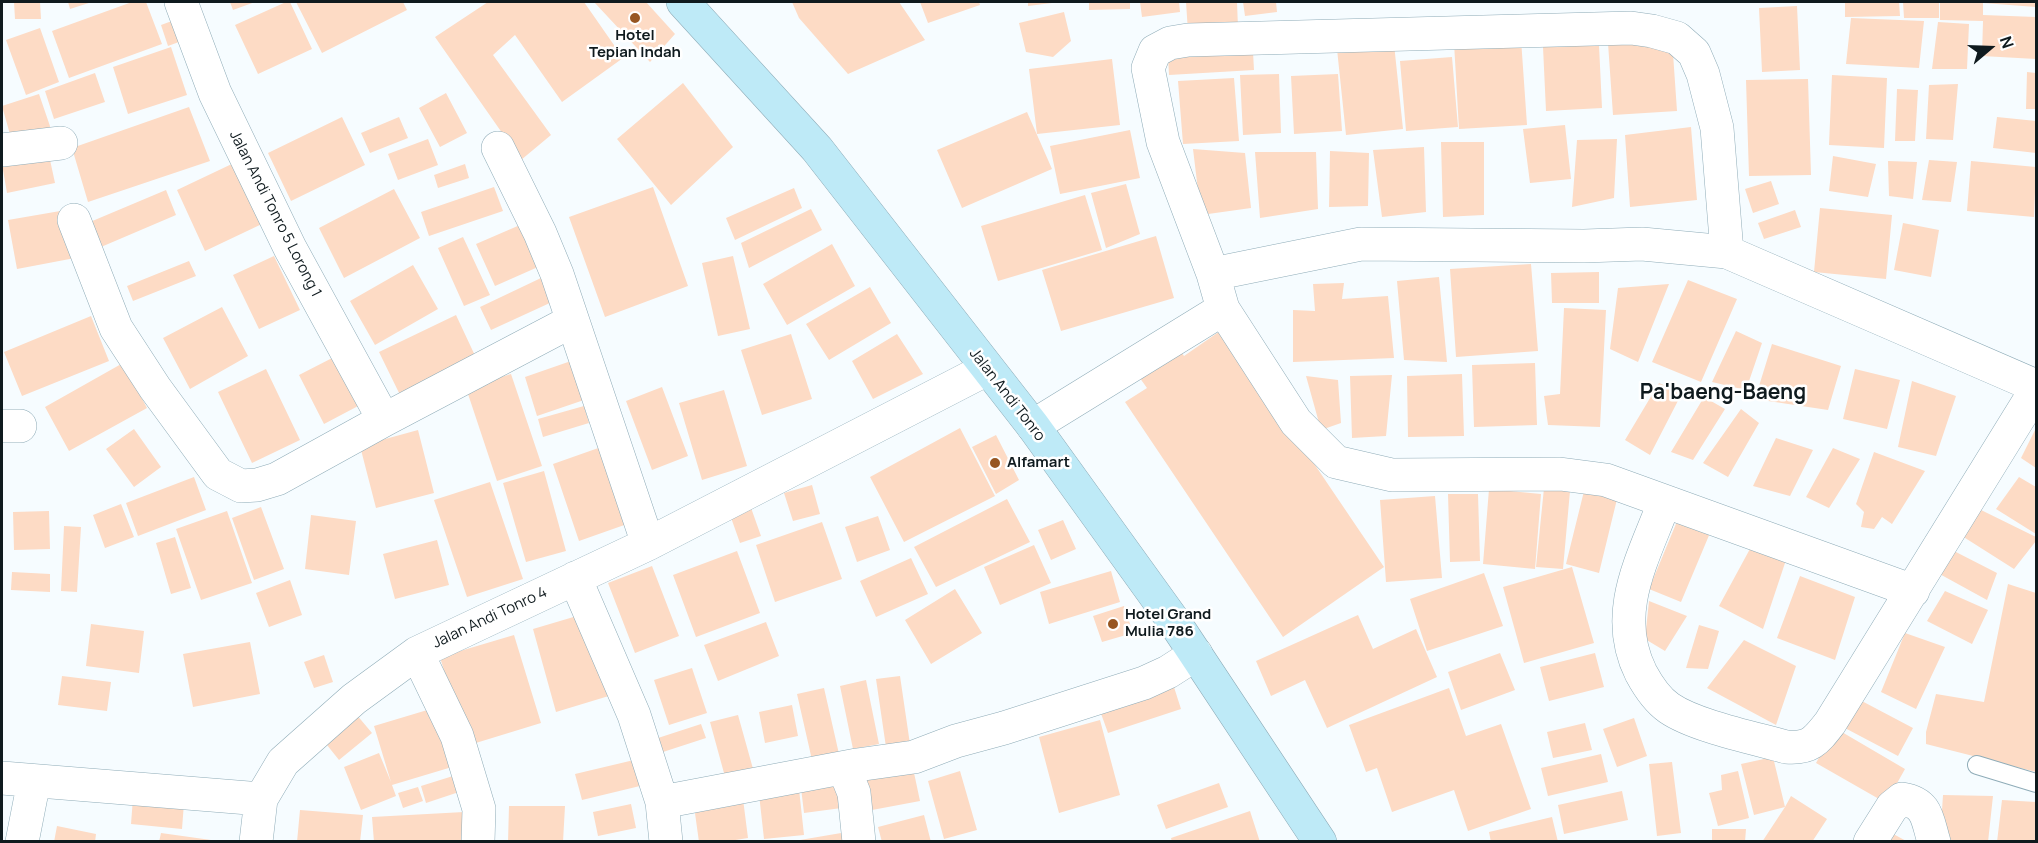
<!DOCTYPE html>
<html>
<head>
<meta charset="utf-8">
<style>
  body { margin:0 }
  #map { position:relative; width:2038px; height:843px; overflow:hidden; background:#f6fcff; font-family:Manrope,sans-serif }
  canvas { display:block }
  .frame { position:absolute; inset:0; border:3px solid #0f1a1e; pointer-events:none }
  .north { position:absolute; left:1960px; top:18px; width:60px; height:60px; -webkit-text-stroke:4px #fff; paint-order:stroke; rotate:71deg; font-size:16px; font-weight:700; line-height:24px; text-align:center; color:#0f1a1e }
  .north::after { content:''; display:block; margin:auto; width:21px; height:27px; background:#0f1a1e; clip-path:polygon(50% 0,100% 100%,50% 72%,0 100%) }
</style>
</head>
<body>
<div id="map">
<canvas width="2038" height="843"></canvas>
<div class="frame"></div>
<div class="north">N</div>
</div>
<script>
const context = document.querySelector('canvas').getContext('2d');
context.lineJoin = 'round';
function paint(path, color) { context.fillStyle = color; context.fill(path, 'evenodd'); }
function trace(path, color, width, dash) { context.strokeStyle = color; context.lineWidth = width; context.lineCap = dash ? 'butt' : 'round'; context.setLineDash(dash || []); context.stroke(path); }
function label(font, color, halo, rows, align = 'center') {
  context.font = font + ' Manrope,sans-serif'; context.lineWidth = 5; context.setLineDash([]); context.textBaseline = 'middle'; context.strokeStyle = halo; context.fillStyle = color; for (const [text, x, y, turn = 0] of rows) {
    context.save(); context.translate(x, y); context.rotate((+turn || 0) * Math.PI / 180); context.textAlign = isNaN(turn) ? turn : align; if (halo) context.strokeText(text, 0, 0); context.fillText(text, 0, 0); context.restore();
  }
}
paint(new Path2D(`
  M14,2H40L41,19H15Z
  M68,2H92L70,9Z
  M132,2H146L162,44L69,78L52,31Z
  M230,2H255L233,10Z
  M286,2H290L312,49L258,74L235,25Z
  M296,2H403L407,10L322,53Z
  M488,2H584L623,58L562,102L515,35L493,55L551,135L521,160L435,37Z
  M594,2H646L675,34L650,62Z
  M792,2H899L925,40L848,74L799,18Z
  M920,2H979L980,5L928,23Z
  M1028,2H1052V3L1028,6Z
  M1089,2H1130V9L1089,10Z
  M1140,2H1179L1180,12L1142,17Z
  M1186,2H1237L1238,28L1188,32Z
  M1243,2H1276L1277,12L1245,16Z
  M1845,2H1899L1900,16L1845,17Z
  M1903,2H1939V18H1904Z
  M1940,2H2036V7L1983,3V15L2036,17V59L1982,56L1983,21L1940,20Z
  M1797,6L1800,70L1762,72L1759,8Z
  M1064,12L1071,41L1053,57L1026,52L1019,23Z
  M180,18L187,39L168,46L161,25Z
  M1851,18L1924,21L1919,68L1846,64Z
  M1938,22L1969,24L1967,69H1932Z
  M40,28L59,82L26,95L6,40Z
  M1521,39L1527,125L1459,129L1454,43Z
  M1672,39L1677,111L1613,115L1608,43Z
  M1394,44L1403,129L1346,135L1337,49Z
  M1599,45L1602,108L1546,111L1543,47Z
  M171,47L187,95L128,114L113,67Z
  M1253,52L1254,70L1169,75L1168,56Z
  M1452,57L1458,127L1406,131L1400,61Z
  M1112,59L1120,125L1037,134L1029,69Z
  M2027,72L2036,73V109H2026Z
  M95,73L105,102L54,119L45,91Z
  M1279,74L1281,133L1243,135L1240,75Z
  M1338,74L1342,131L1294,134L1291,76Z
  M1832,75L1887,78L1884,148L1829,145Z
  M1234,78L1239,141L1183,144L1178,81Z
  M1808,79L1811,175L1749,176L1746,80Z
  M683,83L733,147L671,205L617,139Z
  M1958,84L1953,140L1926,139L1929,85Z
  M1897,89L1918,90L1915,141H1895Z
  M446,93L467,133L440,147L419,108Z
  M39,94L52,132L13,145L2,106Z
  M189,107L210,161L88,202L72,148Z
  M1027,112L1052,169L962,208L937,150Z
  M342,117L365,165L291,201L268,153Z
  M399,117L408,138L370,153L361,133Z
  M1997,117L2036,121V153L1993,148Z
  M1565,125L1571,179L1530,183L1523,129Z
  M1691,127L1697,200L1630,207L1625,135Z
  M1130,130L1140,178L1060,194L1050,146Z
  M428,139L438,165L398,180L388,154Z
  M1617,139L1614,198L1572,207L1577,140Z
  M1441,142H1484V215L1443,217Z
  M47,146L55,183L7,193L2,164Z
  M1424,147L1426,212L1382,217L1373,150Z
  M1193,149L1245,153L1251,208L1201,215Z
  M1330,151L1369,153L1368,206L1329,207Z
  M1255,152H1316L1318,209L1260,218Z
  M1833,156L1876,164L1868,197L1829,191Z
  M1929,160L1957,162L1951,202L1922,200Z
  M1888,161L1917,162L1913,199L1889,196Z
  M1971,161L2036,167L2034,217L1967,211Z
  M236,162L264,223L205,251L177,190Z
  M465,164L469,178L438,188L434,175Z
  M1771,181L1779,204L1753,213L1745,189Z
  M1126,184L1140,234L1106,248L1091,193Z
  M494,187L503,211L429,236L421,212Z
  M653,187L688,286L605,317L569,217Z
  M794,188L802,208L735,240L726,218Z
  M394,189L420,238L344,278L319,228Z
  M166,190L176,215L101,247L90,222Z
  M1085,195L1102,250L998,281L981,226Z
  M1820,208L1892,215L1886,279L1814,272Z
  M811,209L822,230L749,268L741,243Z
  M66,210L75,258L17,269L8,220Z
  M1795,210L1801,227L1764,239L1758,223Z
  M1903,223L1939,230L1931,277L1894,270Z
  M520,225L538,267L495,286L476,244Z
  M1156,236L1174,298L1061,331L1042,270Z
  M463,237L490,295L464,306L438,248Z
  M832,244L855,286L787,325L763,284Z
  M274,256L300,310L259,329L233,275Z
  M733,256L750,329L718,336L702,263Z
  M189,261L196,276L133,301L127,286Z
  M1531,264L1538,351L1456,357L1450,269Z
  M413,265L438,309L375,345L350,301Z
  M1599,272V303H1552L1551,273Z
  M1439,277L1447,362L1404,360L1397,281Z
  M541,278L552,302L491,330L480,307Z
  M1688,280L1737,299L1701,382L1652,362Z
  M1344,283L1342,299L1388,296L1394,358L1293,362V310L1315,311L1313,284Z
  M1669,284L1638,362L1610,349L1618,288Z
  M870,287L891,323L829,360L806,324Z
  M222,307L248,356L190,389L163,338Z
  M1564,308L1606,310L1600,427L1548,425L1544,396L1560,394Z
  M456,315L478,362L402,399L379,352Z
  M91,316L109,361L22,396L4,352Z
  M1223,329L1384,567L1283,637L1125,402L1147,388L1137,374L1177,346L1184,356Z
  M1736,331L1762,343L1746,390L1712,382Z
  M791,334L812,399L762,415L741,350Z
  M897,334L923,374L873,399L852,361Z
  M1772,344L1841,366L1828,410L1755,399Z
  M336,356L360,405L324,424L299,375Z
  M571,361L584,400L537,416L525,377Z
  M123,363L147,408L69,451L45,407Z
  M1535,363L1537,425L1474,427L1472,365Z
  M266,369L300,440L252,463L218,392Z
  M1855,369L1900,380L1887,429L1843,419Z
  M511,374L542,466L497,481L466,388Z
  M1462,374L1464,436L1408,437L1407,376Z
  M1392,375L1386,436L1352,438L1350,376Z
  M1306,376L1338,380L1341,423L1321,430Z
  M1912,381L1956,396L1936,456L1898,447Z
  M1659,383L1682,393L1650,455L1625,440Z
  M662,387L688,456L652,470L626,401Z
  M724,390L747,466L702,480L679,403Z
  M1704,397L1725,409L1693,460L1671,452Z
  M584,406L589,423L543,437L538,419Z
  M1741,409L1759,423L1728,477L1703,463Z
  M960,428L995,496L904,542L870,477Z
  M2036,428V468L2021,458Z
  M134,429L161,467L134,487L106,449Z
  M418,430L434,493L376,508L360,446Z
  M996,435L1019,480L996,494L972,447Z
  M1776,438L1813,450L1790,496L1753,486Z
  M604,446L630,523L579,541L553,464Z
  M1833,448L1860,459L1829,508L1806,497Z
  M1874,452L1925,471L1892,524L1882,517L1874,529L1861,527L1864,512L1856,504Z
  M544,471L566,551L526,562L503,483Z
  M194,477L206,510L138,536L126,503Z
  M2019,477L2036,487V534L1996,509Z
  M490,482L523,579L467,597L434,500Z
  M812,485L820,514L793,521L784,493Z
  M1585,487L1618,495L1599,573L1566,564Z
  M1544,488L1570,491L1563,569L1536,567Z
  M1489,489L1541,494L1535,569L1483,564Z
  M1448,494H1478L1480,561L1450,562Z
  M1435,496L1442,578L1386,582L1380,500Z
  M1007,499L1030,542L936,587L914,547Z
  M121,504L134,537L105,548L93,515Z
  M750,505L761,536L740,543L729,512Z
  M261,507L284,569L254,580L232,518Z
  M1979,509L2036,537V541L2014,569L1962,536Z
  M49,511L50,549L14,550L13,512Z
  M227,511L252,583L201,600L176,529Z
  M311,515L356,521L349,575L305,569Z
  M878,516L890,550L857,562L845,527Z
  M1678,519L1710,533L1681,602L1649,589Z
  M1063,520L1076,549L1051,560L1038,530Z
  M822,522L842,579L775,602L756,545Z
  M64,526L81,527L77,592L61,591Z
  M175,537L191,588L171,594L156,543Z
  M437,540L449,585L395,599L383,554Z
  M1034,545L1051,583L1000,605L984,567Z
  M1751,547L1786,560L1763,629L1719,606Z
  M1952,550L1997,573L1987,600L1936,572Z
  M737,551L760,613L696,637L673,575Z
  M911,558L928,594L876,617L860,581Z
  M652,566L679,636L635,653L608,583Z
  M1572,567L1594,643L1524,663L1503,587Z
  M1111,571L1120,602L1049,624L1040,592Z
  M12,572L50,574V592L11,590Z
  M1484,573L1503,626L1427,651L1410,599Z
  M1800,576L1855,597L1835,660L1777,638Z
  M290,580L302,615L269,627L256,593Z
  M2008,584L2036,593V772L1926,744V732L1936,694L1984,702Z
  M955,589L982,633L931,664L905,620Z
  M1945,591L1988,610L1972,644L1927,621Z
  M1649,601L1687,616L1665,651L1645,639Z
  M1124,606L1133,633L1102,642L1093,616Z
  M587,613L612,695L556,712L533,629Z
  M1358,615L1373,649L1416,629L1437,677L1327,728L1305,680L1271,696L1256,661Z
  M766,622L779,656L718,681L704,645Z
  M91,624L144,631L139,673L86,666Z
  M1699,625L1719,631L1708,669L1686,668Z
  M1905,633L1945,647L1916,709L1881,692Z
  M514,635L541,723L466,746L440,657Z
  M1744,640L1796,666L1776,725L1707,688Z
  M250,642L260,694L193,707L183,654Z
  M1500,653L1515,690L1461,710L1448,672Z
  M1595,653L1604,687L1549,701L1540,667Z
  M324,655L333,682L314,688L304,662Z
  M692,668L707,713L669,725L654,680Z
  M62,676L111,682L107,711L58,705Z
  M900,676L911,751L887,754L876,679Z
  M866,680L879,744L853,749L840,686Z
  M1173,684L1181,709L1108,733L1099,708Z
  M824,688L839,754L812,760L797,694Z
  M1449,688L1466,736L1501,724L1531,809L1468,831L1454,790L1392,812L1377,768L1366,772L1349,725Z
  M1858,699L1913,728L1898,756L1843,727Z
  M792,705L798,736L765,743L759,712Z
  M434,708L452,767L392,785L396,796L361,810L344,767L379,753L391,782L374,726Z
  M356,714L372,733L339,760L323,740Z
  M738,715L755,776L727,784L710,722Z
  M1634,718L1647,756L1617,767L1603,729Z
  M1100,720L1120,795L1059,813L1039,737Z
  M1585,723L1592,750L1553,758L1547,732Z
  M701,724L706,738L663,752L658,738Z
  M1835,728L1905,769L1886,803L1816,763Z
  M1601,754L1608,782L1548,796L1541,768Z
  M1773,757L1785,807L1791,796L1827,819L1812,842H1762L1785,807L1754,815L1741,764Z
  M634,760L640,786L582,800L575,774Z
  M1672,762L1681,833L1657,836L1649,764Z
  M913,768L920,801L872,810L866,777Z
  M960,771L977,830L944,839L928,781Z
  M1738,771L1749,818L1718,826L1709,793L1722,790L1721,775Z
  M453,776L459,792L426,803L421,786Z
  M846,783L849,807L804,813L801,788Z
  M1219,783L1228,807L1166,829L1157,805Z
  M418,787L423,801L403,808L398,793Z
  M799,789L804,835L764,839L759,794Z
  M1622,791L1628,820L1564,834L1558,805Z
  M1943,795L1993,796L1988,842H1940Z
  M133,798L184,803L182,829L131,824Z
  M743,799L748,838L723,842H699L694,806Z
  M2002,800L2036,802V842H1997Z
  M631,804L636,828L598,836L593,812Z
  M509,806H565L563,842H508Z
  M300,810L363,815L360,842H297Z
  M1250,811L1260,842H1172L1171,838Z
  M464,812L466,842H374L372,817Z
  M924,815L931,842H882L878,827Z
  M1552,817L1558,842H1491L1489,832Z
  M57,826L96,834L95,842H54Z
  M1712,829H1746L1745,842L1712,841Z
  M1886,830L1908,842H1880Z
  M847,832L848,842H800V840Z
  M161,833L211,840V842H159Z`), '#fddbc5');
const lane = new Path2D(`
  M1977,765L2036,783`);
const street = new Path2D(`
  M181,2L215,93L290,248L384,420
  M498,148L540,233L557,274L648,544
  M2,150L61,143
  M74,220L116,328L155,388L218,474L241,486L257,485L277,479L384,420L572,321
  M1727,252L1717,128L1703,74L1694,53L1677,38L1652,31L1631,28L1188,40L1170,43L1155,51L1148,68L1163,142L1213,274L1223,309L1296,422L1336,462L1392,475L1560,474L1606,480L1913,591
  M1213,274L1361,244L1584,246L1642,244L1727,252L2036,386
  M2,426H20
  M1033,426L1223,309
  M1664,503C1643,559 1611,613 1641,673C1648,686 1656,699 1669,708C1695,726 1754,738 1786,747C1810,749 1816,741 1830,723L2036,390
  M575,578L634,715L662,802L666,842
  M417,653L457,736L479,809L478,842
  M844,768L854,793L859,842
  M2,778L261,799L283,762L354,699L417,653L648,544L987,369
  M662,802L857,765L914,757L956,741L1004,728L1144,683L1168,672L1196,654
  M22,842L34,781
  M256,842L261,799
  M1870,842L1892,807L1902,799C1928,803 1927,819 1934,842`);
const secondary = new Path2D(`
  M683,2L817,149L1033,426L1175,623L1320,842`);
trace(lane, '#8facb8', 20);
trace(street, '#8facb8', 34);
trace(secondary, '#8facb8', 34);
trace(lane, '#fff', 18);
trace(street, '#fff', 33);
trace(secondary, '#beeaf7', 33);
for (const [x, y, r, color] of [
  [635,18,6,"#975622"],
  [995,463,6,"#975622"],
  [1113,624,6,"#975622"]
]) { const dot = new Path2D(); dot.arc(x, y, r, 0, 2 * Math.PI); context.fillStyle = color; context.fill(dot); trace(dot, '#fff', 2); }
label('bold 15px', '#0f1a1e', '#fff', [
  ["Hotel",635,36,"center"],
  ["Tepian Indah",635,53,"center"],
  ["Alfamart",1007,463],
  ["Hotel Grand",1125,615],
  ["Mulia 786",1125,632]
], 'left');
label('15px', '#0f1a1e', '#fff', [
  ["Jalan Andi Tonro 5 Lorong 1",275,214,63],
  ["Jalan Andi Tonro",1007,395,52],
  ["Jalan Andi Tonro 4",490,618,-25]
]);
label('bold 21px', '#0f1a1e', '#fff', [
  ["Pa'baeng-Baeng",1723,393]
]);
</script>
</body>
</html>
